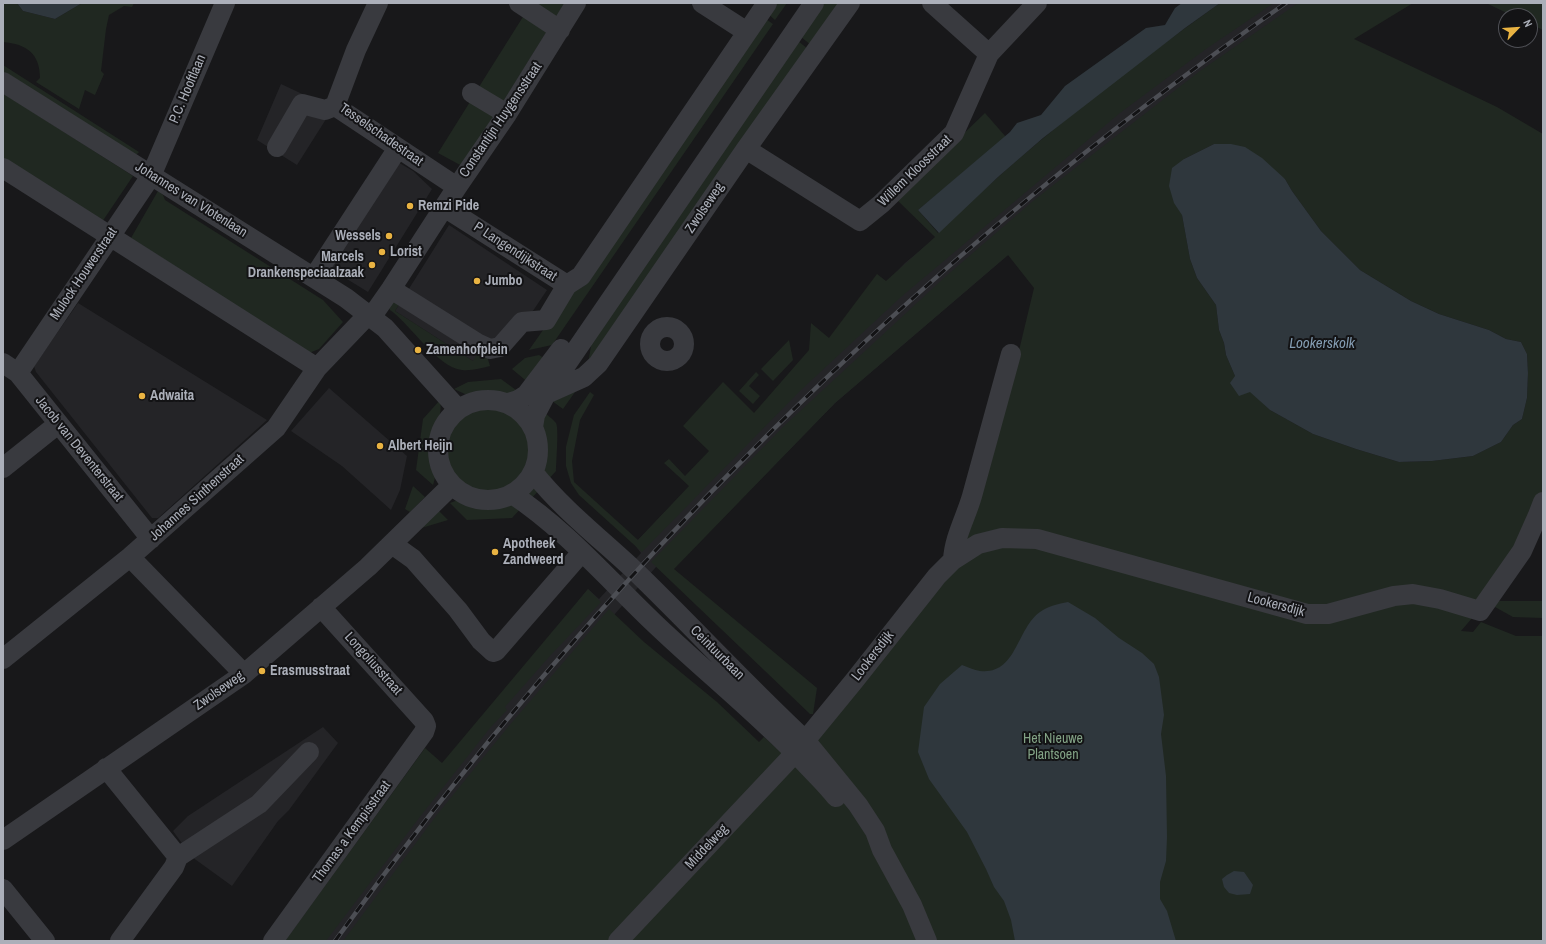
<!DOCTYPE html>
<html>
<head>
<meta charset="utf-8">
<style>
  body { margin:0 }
  #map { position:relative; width:1546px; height:944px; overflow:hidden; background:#18181a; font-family:"Archivo Narrow",sans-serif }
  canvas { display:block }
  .frame { position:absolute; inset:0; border:4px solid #abafb9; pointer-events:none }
  .north { position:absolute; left:1498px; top:8px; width:40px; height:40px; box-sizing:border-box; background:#131315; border:1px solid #505157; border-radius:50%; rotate:65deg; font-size:11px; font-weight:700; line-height:16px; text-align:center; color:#abafb9 }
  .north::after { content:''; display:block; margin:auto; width:14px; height:18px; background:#e9b342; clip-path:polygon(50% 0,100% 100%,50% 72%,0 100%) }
</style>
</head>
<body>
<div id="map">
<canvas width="1546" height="944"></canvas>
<div class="frame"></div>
<div class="north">N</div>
</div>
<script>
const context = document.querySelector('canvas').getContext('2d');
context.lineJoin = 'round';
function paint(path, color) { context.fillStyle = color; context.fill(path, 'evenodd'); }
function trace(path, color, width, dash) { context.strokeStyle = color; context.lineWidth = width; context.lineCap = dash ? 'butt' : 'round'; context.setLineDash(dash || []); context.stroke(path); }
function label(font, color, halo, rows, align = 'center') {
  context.font = font + ' "Archivo Narrow",sans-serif'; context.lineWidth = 4; context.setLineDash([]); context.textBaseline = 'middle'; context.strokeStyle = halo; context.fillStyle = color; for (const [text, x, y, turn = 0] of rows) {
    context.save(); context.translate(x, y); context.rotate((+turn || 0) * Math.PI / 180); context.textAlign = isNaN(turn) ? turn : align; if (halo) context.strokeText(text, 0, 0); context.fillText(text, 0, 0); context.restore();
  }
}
paint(new Path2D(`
  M1220,3H1358L1008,255L835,403L673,569L656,567L614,615L622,622L363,941H310L588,589L599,599L641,553L634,544L905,263Z
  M281,84L328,106V116L297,165L257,140Z
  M396,161L413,171L432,189L368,292L329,268Z
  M449,225L547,290L504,354L473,361L395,311Z
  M78,303L267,420L158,518H152L36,372L34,366Z
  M329,388L407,456L400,490L391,510L342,466L291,431Z
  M323,727L338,743L289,810L278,821L232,886L192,857L173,831L188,816Z`), '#242427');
paint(new Path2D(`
  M3,3H17L23,11L55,19L82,3H134L132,7L124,6L109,15L106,29L101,71L104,74L95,95L85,90L79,109L36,82L40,78C40,54 27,44 3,42Z
  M533,3H565L553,21Z
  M772,3H787L775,20L766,12Z
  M824,3H843L811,45L801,37Z
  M1220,3H1274L1206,49L1120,113L901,297L800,391L642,552L579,495L571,483L566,466V447L574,415L590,392L594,395L580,420L572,461L574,482L638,540L689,486L664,463L669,459L685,476L709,451L683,426L723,382L754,413L809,350L811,323L829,338L877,274L886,281L935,237L896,199L985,113L1006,137L918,210L938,233C1025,148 1122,73 1220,3Z
  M1298,3H1413L1354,39L1497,107L1543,134V494L1521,543L1477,600L1374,597L1308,608L1021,534L958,550L1010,388L1034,288L1008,255L835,403L674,569L817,688L813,714H810L651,562L784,426L945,277L1033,201L1111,140L1200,71ZM1214,144L1285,179L1292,191L1321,231L1360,270L1411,301L1439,314L1489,330L1506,339L1521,342L1527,354L1528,373L1527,398L1522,419L1513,425L1501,442L1473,456L1432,461L1399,462L1356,449L1313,434L1270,410L1235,376L1226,355L1224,343L1219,330L1216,305L1197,278L1190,259L1182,215L1184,159Z
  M1486,3H1543V30L1530,24V16H1513Z
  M526,12L549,28L501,105L477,90Z
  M763,17L773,24L552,345L529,350Z
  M798,41L808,49L588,363L592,341Z
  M3,65L139,152L136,155L3,72Z
  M3,93L133,176L102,222L3,159Z
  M473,97L497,111L462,166L438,153Z
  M158,191L163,195L165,200L323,300L343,322L319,349L309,353L131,238Z
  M393,301L400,303L395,311L473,361L478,353L487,356L490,366C481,368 472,371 462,370C437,367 411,325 390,310L389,308Z
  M789,340L793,360L773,381L761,369Z
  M539,355L547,360L530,384L512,369L525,358Z
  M756,372L759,375L749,386L760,396L753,404L739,391Z
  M501,379L520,393L508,397L483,394L467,395L454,389L468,382Z
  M580,385L563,409L552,401Z
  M440,400C443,420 433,430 432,449C432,453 434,457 434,461C436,469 436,477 433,485L416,470L423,419Z
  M447 450a41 41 0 1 1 82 0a41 41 0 1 1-82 0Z
  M541,410C546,414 552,418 556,423C559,428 556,462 556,471L547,481L543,474L542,465L543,447L539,426Z
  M534,481L541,488L529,501L522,494Z
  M413,486L425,497L410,512L405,509Z
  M458,500H467L479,504L512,503L523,506L512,518L467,520L450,503Z
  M439,511L448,520L418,529Z
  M1019,542L1309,620L1407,600L1473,617L1461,631L1473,632L1481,622L1516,636H1543V941H343L436,816L508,727L609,609L644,642L717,702L759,742L764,737L794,764L857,684L971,551Z
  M588,589L601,602L549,657L505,707L507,710L490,728L419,818L326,941H285L425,748L442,763Z
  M1495,601H1543V618L1513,617L1495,607Z`), '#202821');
paint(new Path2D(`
  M17,3H82L55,19L23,11Z
  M1182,3H1220L1185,28L1043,138L998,177L939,233L918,210L1010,132L1017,123L1041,115L1065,86L1146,28L1165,25L1175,8Z
  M1214,144H1231L1245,147L1262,158L1285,179L1292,191L1321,231L1360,270L1411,301L1439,314L1489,330L1506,339L1521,342L1527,354L1528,373L1527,398L1522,419L1513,425L1501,442L1473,456L1432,461L1399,462L1356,449L1313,434L1270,410L1250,392L1239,396L1230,383L1235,376L1226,355L1224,343L1219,330L1216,305L1197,278L1190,259L1182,215L1174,203L1169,186L1172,168L1184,159Z
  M1068,602L1095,618L1119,638L1142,653L1154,664L1159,677L1164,715L1161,734L1166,776L1167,837L1166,861L1160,882V899L1167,911L1176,941H1015L1011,920L1004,901L994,887L986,869L967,832L929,779L918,752L924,707L940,684L962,665C968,667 974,670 980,671C1017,675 1016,629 1040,612C1048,606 1058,604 1068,602Z
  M1234,871L1244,872L1253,885L1250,894L1237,895L1229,893L1224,887L1222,879L1227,875Z`), '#2f373d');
trace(new Path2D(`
  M378,3L356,50L335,106L457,187
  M519,3L560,30
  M702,3L747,32
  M932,3L989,54
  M3,82L346,298L385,328L458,409
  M472,93L507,114
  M277,147L302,104L325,110L335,106
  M746,149L860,221L881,204L954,133L989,54L1037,3
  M3,168L317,368
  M444,207L567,285
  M314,277L398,148
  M567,285L581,276L767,3
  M391,289L477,343L490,349L500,347L522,322L546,320L567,285
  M650 344a17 17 0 1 1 34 0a17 17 0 1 1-34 0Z
  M3,363L18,373L151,539
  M18,373L151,176L225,3
  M546,394L584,377L598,364L746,149L850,3
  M438 450a50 50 0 1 1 100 0a50 50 0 1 1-100 0Z
  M508,403L518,400L526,395L561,349
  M533,427L535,415L546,394L814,3
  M3,468L58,424
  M533,472C562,509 601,539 635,571C693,627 747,686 805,740L858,805L875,831L882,850L912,905L927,941
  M512,494C565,529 607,578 653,622C702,669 756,712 803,761C814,773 826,784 836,797
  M392,544L413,559L458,610L481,641L493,652L496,651L582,552
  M130,557L244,674
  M953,560C954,538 966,517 972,496C985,449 998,401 1011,354
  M3,659L130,557L276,428L317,368L363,320L377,309L391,289L457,187L507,114L576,3
  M106,768L178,857L174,867L120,941
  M3,840L244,674L368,567L452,485
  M178,857L259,804L309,752
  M3,889L45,941
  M273,941L424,732L426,726L424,721L321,607
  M618,941L795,753L854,681L937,576L953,560L978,544L1002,538L1037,539L1307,614H1328L1394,596L1413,594L1440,599L1480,611L1522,551L1538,515L1543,502`), '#393a3f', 20);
const rail = new Path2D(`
  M335,941C597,578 918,259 1286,3`);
trace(rail, '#4c4e54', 4.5);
trace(rail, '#131315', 3, [9]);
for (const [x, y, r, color] of [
  [410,206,4,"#e9b342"],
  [389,236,4,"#e9b342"],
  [382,252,4,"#e9b342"],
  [372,265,4,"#e9b342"],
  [477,281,4,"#e9b342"],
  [418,350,4,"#e9b342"],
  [142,396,4,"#e9b342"],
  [380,446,4,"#e9b342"],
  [495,552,4,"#e9b342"],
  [262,671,4,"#e9b342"]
]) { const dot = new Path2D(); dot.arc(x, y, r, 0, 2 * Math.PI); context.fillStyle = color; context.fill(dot); trace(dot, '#131315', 1.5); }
label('14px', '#abafb9', '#131315', [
  ["P.C. Hooftlaan",188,89,-67],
  ["Constantijn Huygensstraat",501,120,-56],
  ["Tesselschadestraat",381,135,35],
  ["Willem Kloosstraat",915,171,-44],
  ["Johannes van Vlotenlaan",191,200,32],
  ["Zwolseweg",705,208,-56],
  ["P Langendijkstraat",515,252,33],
  ["Mulock Houwerstraat",84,274,-56],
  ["Jacob van Deventerstraat",79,449,51],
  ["Johannes Sinthenstraat",197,498,-42],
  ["Lookersdijk",1276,605,15],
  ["Ceintuurbaan",717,653,45],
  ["Lookersdijk",873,656,-52],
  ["Longoliusstraat",373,664,48],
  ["Zwolseweg",219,691,-35],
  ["Thomas a Kempisstraat",352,832,-54],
  ["Middelweg",707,847,-47]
]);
label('bold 14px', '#abafb9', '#131315', [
  ["Remzi Pide",418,206],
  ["Wessels",381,236,"right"],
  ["Lorist",390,252],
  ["Marcels",364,257,"right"],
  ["Drankenspeciaalzaak",364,273,"right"],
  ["Jumbo",485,281],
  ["Zamenhofplein",426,350],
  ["Adwaita",150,396],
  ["Albert Heijn",388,446],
  ["Apotheek",503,544],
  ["Zandweerd",503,560],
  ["Erasmusstraat",270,671]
], 'left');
label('14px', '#83a386', '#131315', [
  ["Het Nieuwe",1053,739],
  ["Plantsoen",1053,755]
]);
label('italic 15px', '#849cb2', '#131315', [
  ["Lookerskolk",1322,344]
]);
</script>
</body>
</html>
